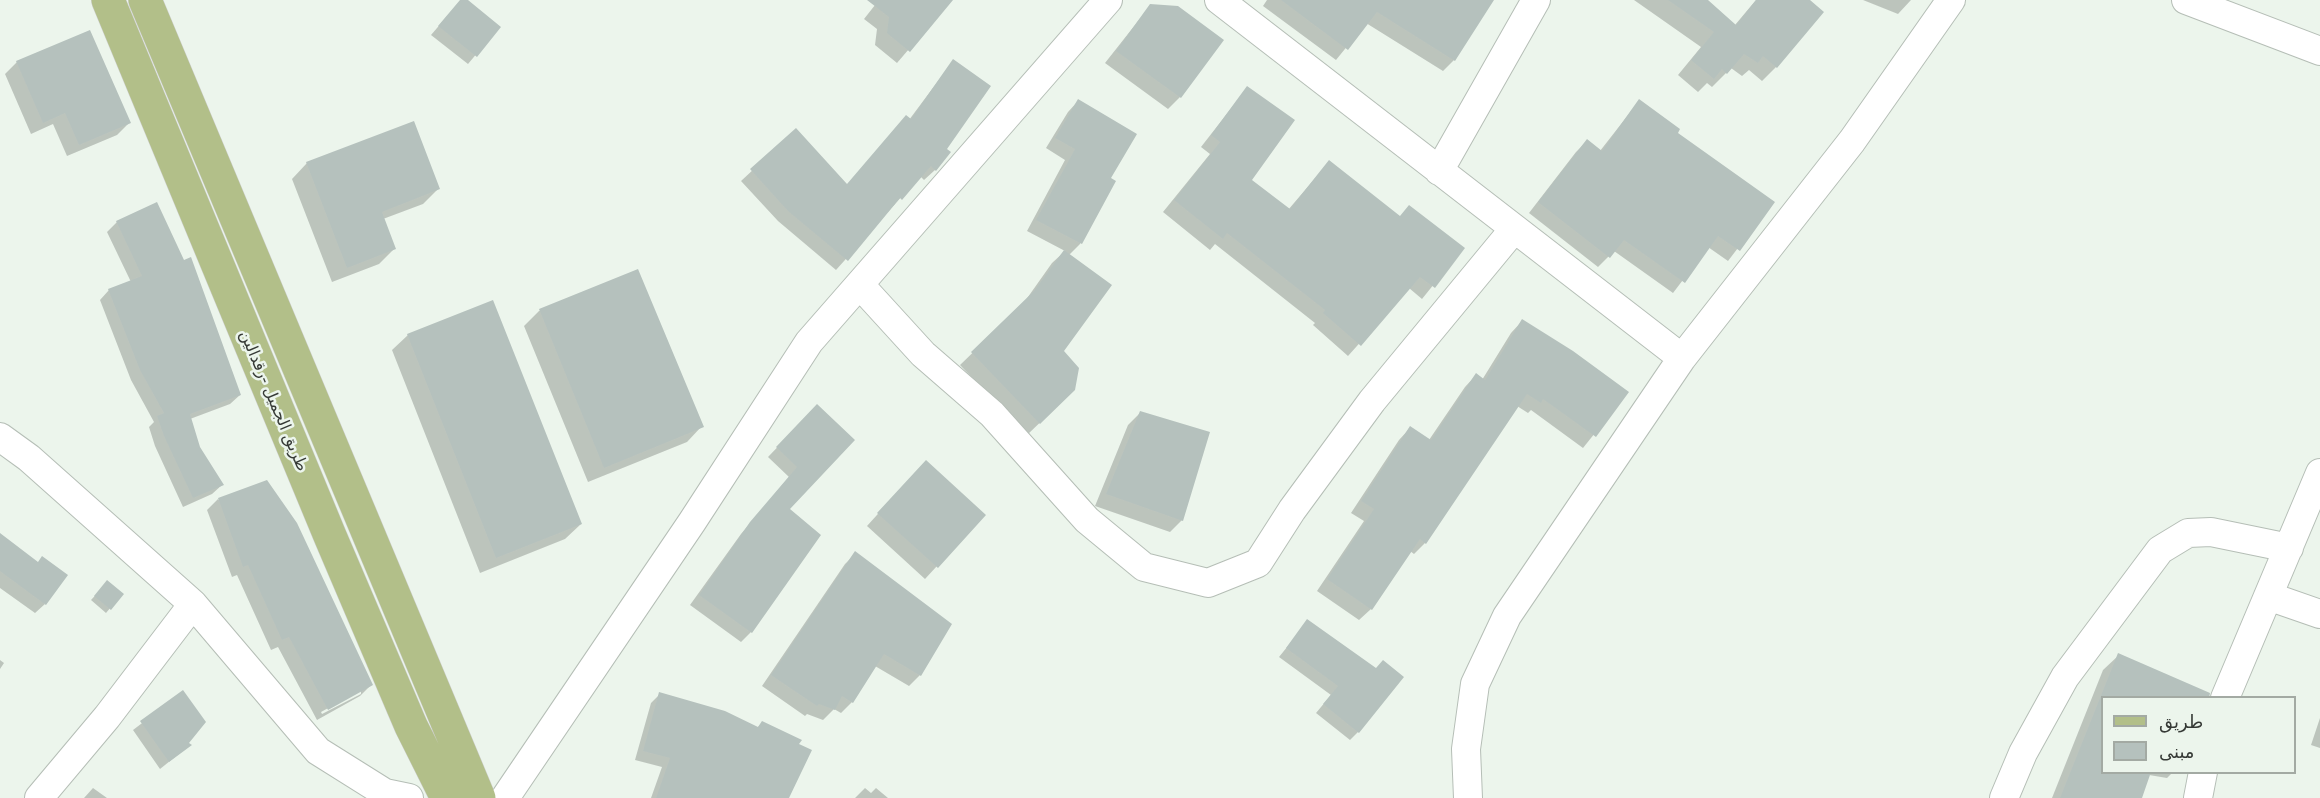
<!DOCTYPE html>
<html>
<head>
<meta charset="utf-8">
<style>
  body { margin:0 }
  #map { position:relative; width:2320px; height:798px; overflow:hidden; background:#ecf5ec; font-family:"DejaVu Sans",Vazirmatn,sans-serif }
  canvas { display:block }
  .legend { position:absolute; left:2101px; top:696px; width:195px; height:78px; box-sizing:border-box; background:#ecf5ec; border:2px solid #a3aaa3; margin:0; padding:8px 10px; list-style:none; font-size:18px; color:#363a36 }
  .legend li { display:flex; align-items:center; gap:12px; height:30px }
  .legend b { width:30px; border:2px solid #a3aaa3 }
</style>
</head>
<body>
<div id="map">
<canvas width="2320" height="798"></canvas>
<ul class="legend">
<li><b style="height:8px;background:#b2bf89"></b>طريق</li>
<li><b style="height:16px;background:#b5c1bd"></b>مبنى</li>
</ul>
</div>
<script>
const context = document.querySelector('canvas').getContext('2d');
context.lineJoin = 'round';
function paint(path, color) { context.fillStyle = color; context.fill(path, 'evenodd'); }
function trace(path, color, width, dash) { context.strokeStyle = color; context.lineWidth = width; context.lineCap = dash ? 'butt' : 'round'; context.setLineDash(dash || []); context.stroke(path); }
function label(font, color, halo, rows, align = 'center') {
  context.font = font + ' "DejaVu Sans",Vazirmatn,sans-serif'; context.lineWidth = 5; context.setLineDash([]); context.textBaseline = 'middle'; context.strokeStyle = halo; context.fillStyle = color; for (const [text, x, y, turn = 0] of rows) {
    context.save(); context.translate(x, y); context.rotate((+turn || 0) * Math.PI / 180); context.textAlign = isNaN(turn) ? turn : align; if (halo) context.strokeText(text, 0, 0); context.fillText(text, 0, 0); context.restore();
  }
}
paint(new Path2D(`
  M461,0H466L499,27L468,64L431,35Z
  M879,0H951L897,63L875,45L877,29L864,19Z
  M1267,0H1492L1454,60L1443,71L1366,23L1336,60L1263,6Z
  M1634,0H1706L1735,25L1756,0H1808L1776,67L1762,81L1749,70L1742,76L1731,68L1712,87L1707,83L1698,92L1678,75L1701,47Z
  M1863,0H1911L1898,14Z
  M1150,6L1180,97L1168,109L1105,63Z
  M953,61L945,150L935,170L924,180L920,176L836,270L778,221L741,181L796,130L846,186L909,120Z
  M17,62L129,123L117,135L67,156L53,124L31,134L5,74Z
  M1247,88L1250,180L1288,210L1329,162L1399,217L1463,248L1422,299L1409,288L1348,356L1313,325L1315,323L1215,244L1210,250L1163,212L1210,154L1201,147Z
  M1078,101L1108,179L1114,182L1080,244L1069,255L1062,352L1074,390L1027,435L960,365L1023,304L1052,263L1065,251L1027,231L1065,160L1046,148L1068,112Z
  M1639,101L1675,133L1773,202L1728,261L1708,247L1673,293L1614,251L1598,267L1529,213L1576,152L1587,141L1600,151Z
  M307,163L438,189L423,204L383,219L394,249L379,264L332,282L292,179Z
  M117,222L240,395L230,404L190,419L199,448L222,485L212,494L183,507L155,446L149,427L154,422L131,380L100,300L109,290L131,282L107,232Z
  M638,271L702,426L687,442L588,482L524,326L539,311Z
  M1522,321L1627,393L1583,448L1531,410L1528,413L1517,406L1425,543L1414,554L1410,551L1371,609L1359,620L1317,591L1364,521L1351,513L1399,440L1410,428L1429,440L1465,387L1476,375L1482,380L1511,333Z
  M408,335L581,524L565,539L480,573L392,350Z
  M817,406L751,632L741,642L690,605L741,534L789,477L768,457Z
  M1140,413L1182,520L1170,532L1095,506L1128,425Z
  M914,474L984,515L925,579L867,526Z
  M218,499L371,685L360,696L317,720L278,647L271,650L237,575L232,577L207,510ZM361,690V694L322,714L321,712Z
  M0,535L45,604L35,613L0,588Z
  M856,553L920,675L909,686L875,666L852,702L841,713L834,709L823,720L807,714L805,716L762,686L845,564Z
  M104,586L122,594L106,613L91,600Z
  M1308,621L1375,670L1358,732L1350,740L1316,713L1331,695L1279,657Z
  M2119,655L2102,698V772H2173L2167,778L2149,775L2140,798H2052L2103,670Z
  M0,660L4,663L0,669Z
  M183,692L187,743L190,745L160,769L133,730Z
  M660,694L757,728L762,723L788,798H651L662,767L635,760L651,703Z
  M2320,718V748L2311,745Z
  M93,788L107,798H84Z
  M865,788L871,793L876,788L888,798H855Z`), '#0003');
paint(new Path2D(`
  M460,0H468L501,27L477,57L438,26Z
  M867,0H953L910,52L887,33L889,17Z
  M1281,0H1494L1455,61L1377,12L1348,50Z
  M1668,0H1708L1736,25L1756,0H1810L1824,12L1777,68L1763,56L1758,63L1744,54L1727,74L1722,69L1714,79L1691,60L1714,32Z
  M1150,4L1178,6L1224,40L1181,98L1116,51Z
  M90,30L131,123L79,145L65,113L43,123L16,61Z
  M953,59L991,86L947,149L951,152L936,171L931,166L902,200L900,198L848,261L788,211L750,169L796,128L847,184L906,115L911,119Z
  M1247,86L1295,120L1252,180L1290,209L1329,160L1400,216L1409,205L1465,248L1435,288L1420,277L1361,346L1323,313L1325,310L1227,233L1223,239L1174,200L1220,142L1211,135Z
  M1078,99L1137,134L1111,178L1116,181L1082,244L1036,220L1075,149L1055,138Z
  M1639,99L1680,129L1678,133L1775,202L1740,251L1718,236L1685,283L1624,240L1610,258L1538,202L1587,139L1602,151Z
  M414,121L440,189L382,212L396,249L347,268L306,162Z
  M157,202L184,260L191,257L241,395L190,414L200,447L224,485L193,498L164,436L157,416L164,413L140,370L108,289L142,276L116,221Z
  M1064,250L1112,285L1064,351L1079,368L1075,390L1040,424L971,352L1034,291Z
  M638,269L704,427L604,468L539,309Z
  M493,300L582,524L496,558L407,334Z
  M1522,319L1573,351L1629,392L1596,437L1543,399L1541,403L1527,394L1426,544L1420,539L1372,610L1327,579L1374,509L1361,501L1410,426L1431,440L1476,373L1485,380Z
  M817,404L855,440L790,509L821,535L752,633L699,595L750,522L797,467L776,447Z
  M1140,411L1210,432L1183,521L1106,494Z
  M926,460L986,515L938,568L877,513Z
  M267,480L297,523L373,685L328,710L289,637L282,640L248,565L243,567L218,498Z
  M0,533L38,562L42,556L68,575L46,605L0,571Z
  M855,551L952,624L921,676L884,654L853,703L842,696L835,710L819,704L817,706L771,675Z
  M107,580L124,594L111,610L94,596Z
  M1307,619L1376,668L1383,660L1404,677L1359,733L1323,704L1338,686L1286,648Z
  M2118,653L2210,693L2209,698H2103V772H2151L2142,798H2060Z
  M183,690L206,722L189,743L192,745L169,762L140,721Z
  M659,692L725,711L758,727L762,721L802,740L799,744L812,750L789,798H656L670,758L643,751Z`), '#b5c1bd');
const street = new Path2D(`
  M1219,0L1682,358
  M2186,0L2320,51
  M1439,171L1536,0
  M860,285L923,354L992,414L1087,520L1144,567L1208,583L1258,563L1292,510L1372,401L1514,229
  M0,437L29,458L193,604L318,751L385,793L409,798
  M2268,596L2320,614
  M2225,698L2320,473
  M39,798L107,717L193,604
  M505,798L692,522L809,342L1108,0
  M1468,798L1466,749L1475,684L1507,616L1682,358L1852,141L1951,0
  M2004,798L2023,753L2065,677L2160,550L2188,533L2211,532L2289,548
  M2198,798L2203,772`);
const primary = new Path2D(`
  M108,0L330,536L411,726L447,798
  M145,0L479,798`);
trace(street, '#b5beb6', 30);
trace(primary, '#cfd0cf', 34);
trace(street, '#fff', 28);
trace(primary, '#b2bf89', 33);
label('16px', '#363a36', '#ecf5ec', [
  ["طريق الجميل -رقدالين",273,401,67]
]);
</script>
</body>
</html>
